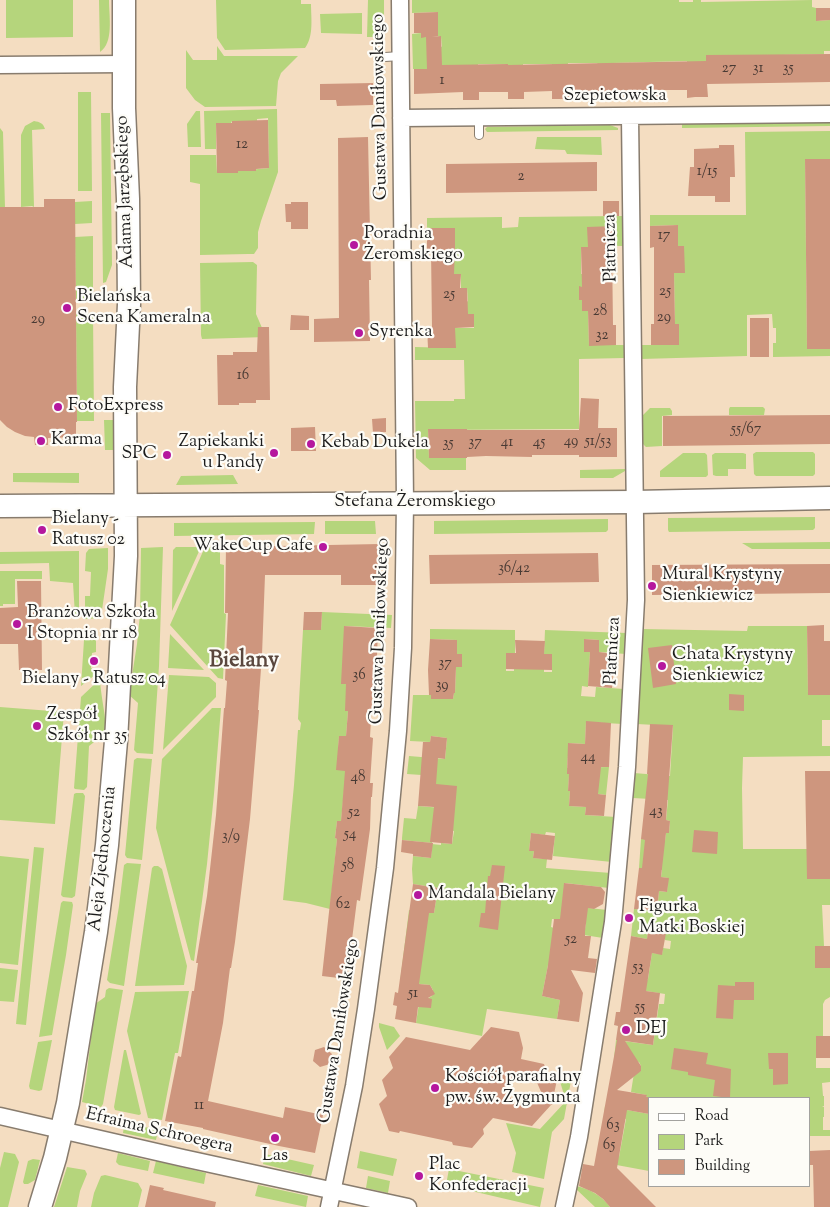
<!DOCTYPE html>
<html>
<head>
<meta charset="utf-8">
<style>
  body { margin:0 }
  #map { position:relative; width:830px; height:1207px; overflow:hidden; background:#f4ddc1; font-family:"Sorts Mill Goudy",serif }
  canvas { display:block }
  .legend { position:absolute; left:648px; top:1097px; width:162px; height:90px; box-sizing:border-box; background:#fdfcf7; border:1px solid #a3a29f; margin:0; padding:6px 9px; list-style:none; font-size:15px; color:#1c1c1c }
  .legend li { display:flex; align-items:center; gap:10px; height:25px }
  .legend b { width:25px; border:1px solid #a3a29f }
</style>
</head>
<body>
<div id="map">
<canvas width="830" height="1207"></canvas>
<ul class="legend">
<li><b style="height:6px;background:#fff"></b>Road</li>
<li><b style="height:14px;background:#b5d57c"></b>Park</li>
<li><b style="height:14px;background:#ce967e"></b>Building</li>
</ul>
</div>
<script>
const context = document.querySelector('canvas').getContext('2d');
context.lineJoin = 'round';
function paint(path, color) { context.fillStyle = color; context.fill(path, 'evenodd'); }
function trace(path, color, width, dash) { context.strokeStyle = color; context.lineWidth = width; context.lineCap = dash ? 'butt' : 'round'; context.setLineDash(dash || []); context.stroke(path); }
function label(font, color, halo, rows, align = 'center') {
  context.font = font + ' "Sorts Mill Goudy",serif'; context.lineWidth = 4.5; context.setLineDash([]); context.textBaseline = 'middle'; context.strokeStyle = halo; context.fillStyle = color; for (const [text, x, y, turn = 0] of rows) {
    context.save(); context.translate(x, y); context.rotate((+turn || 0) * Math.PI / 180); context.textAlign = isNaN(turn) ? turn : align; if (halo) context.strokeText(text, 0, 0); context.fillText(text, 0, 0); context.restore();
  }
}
paint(new Path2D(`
  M6,0H73V37L6,38Z
  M99,0H109C109,16 114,43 100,52Z
  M216,0H301V4H311C311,18 314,36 305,48L225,50L217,38Z
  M368,0H384V37H367Z
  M412,0H679V2H693V0H701V2L812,0V7L816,8V21L830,20V51H824V54L780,55L706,79L687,80V61L612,63V81L597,63H568L567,82H553L552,64H523V82H508V64H478V83L464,65H434V69H413L412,34L421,33V37H426L442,47L441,37L436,36L438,12L412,13Z
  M362,13V34L321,33L320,14Z
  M217,46L224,56H298L281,73L278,81L276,106L205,107L195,100L186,88V50L193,60H217Z
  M78,92H91L92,191H78Z
  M277,109L278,172L261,221L258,232V248L254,254H248L200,255V184L190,182V155H216L217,173H237L238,171L269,168L268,118L257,119V121H232L231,123H216V149H205L204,111Z
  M196,111H200L201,147H188L187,124Z
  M101,113H110L112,265L106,282L103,283Z
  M34,121C40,122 43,123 45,129L32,130L34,207L32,206L21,207V135L25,126Z
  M830,122V126L682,128V124Z
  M610,125L618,128V130L487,132L485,129L487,127Z
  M0,128L3,132L5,208H0Z
  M830,131V159L805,160L807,349H830V356L773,357V343H776V328H773L772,314L747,315V356L641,359V345H679L675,324L674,273L678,246V225L650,226V215H746L745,132Z
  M537,137H601L602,155L567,154L565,150L535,149Z
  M92,201V223L75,224V202Z
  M622,216L623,246H616L615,227H588V247H581V274H592V287H579V299L582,300V311H588L589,345H624V358L579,359V429L428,430L429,458H466V470H430L416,458L415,401H454V399H465L464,360H415V347L455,348V328H474V314H451L468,301L467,288H461V274H452L455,249V228H427V218L502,217V228L518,227L519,217Z
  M93,236V301H76L75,237Z
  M253,262L257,265L256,314L266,337L202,339L201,335L200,263Z
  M93,313L94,421H77L76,314Z
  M730,407H763L765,409L764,415H729V409Z
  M650,408H670L672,411V415L662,416V446L646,447L643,444V415Z
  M104,420H113L114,450H105Z
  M756,452H813L815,454V474L813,476H756L754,474L753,454Z
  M683,453H705L707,455L708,475L706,477H660V471Z
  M715,453H743L746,454V469H728V476H716L713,475L712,455Z
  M625,469V471L613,478H580V470Z
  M13,473H79V483L13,482Z
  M233,475L238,484L176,485L181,476Z
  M815,517V528L813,530L669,532L668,530V518Z
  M608,519V530L606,532L434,534V521Z
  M325,521H375L376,534H325Z
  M315,522L314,534L174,536V523Z
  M830,542V549H752L742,543Z
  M163,547L159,666L153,754L137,753L134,750L138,703L129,695L137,644L140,614L141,548Z
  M176,547H201L172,611L173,550Z
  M205,547H220V564L224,565V613L226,614L223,679L218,678L170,625Z
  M108,548V569L101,617L100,618L85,619V596H90L91,572L85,571L86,553L89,549Z
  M79,551V616L75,615L73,583L50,581L49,563L0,564V552Z
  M0,571H42V579H15V604H3V606H0Z
  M322,612L392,615L391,628L345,626L348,711L346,736H339L338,753L346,771L341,821H337L335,838L337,839L330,909L306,903L283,900L294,785L298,730H300L301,723L298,719L303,630H321Z
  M748,626H807L808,695H830V720H822V746H830V756L743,757L742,788L743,849H830L807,856V879H830V905H822L824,946L815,947V968H830V997L825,1000L823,1004V1036H816V1068H830V1082L822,1083L823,1096H824V1106H822L824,1107V1117H823V1130H830V1136H809V1098H646V1095L631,1092L634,1073L641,1071V1066L639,1062L614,1058L616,1040L653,1045L659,1004H664L665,994L640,990L648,979L652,953L662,954L663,948L670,949L671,941L665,940V933L648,931L647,939L631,936L634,909L657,911L659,891L667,892L668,878L661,877L662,870L639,868L641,839L665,841L666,833H669L670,821L666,820L668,800L633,798L634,773L670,776L673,726L637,724L642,629L747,631Z
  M430,629L515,630V653H506V671H514V669H544V672H552V655L544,654L545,630L626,633V654L599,652V640L585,639L584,652H590L588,687L582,686L581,696L595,697L596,687L624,689L623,724L586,722L585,744L569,743L567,768L609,767L606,795L592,793L569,776L568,791H570L569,806L586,807L585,815L616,817L612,862L553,856L555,833L546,832L545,835L531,833L529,851H534L533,858L547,859L546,868L611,873L609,888L565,883L562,905L607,910L603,938L584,935L586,923L552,919L551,927L554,928L551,965H548L542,996L560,1000L557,1019L487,1009L482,1036L416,1023L420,997L427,999L432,996L433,990L430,985L400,982L409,910L434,913L438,888L413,884L412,869L413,856L431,858L432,844L441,845V843L452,844L454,831L432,828V843L402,840V838L404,818L416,819L418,806L454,809L436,784V776L407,774L409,756L445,759L447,738L431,736L430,742L410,741L413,695H431V699H453L454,693H455L456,667H462V655L457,654V640L430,639Z
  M170,634L204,670L168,668Z
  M88,637H94L96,641V652L92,653L91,668H96L95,675L81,686L84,640Z
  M169,675L209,677L216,683V697L163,750Z
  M99,680H100C101,698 106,715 106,733L89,746L87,787L84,790L75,789L74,788L81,697Z
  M0,707L64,712L55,824L0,820Z
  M212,708H221L214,794L207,864L194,961L191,960L156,828L162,759Z
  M137,758L152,759L142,860L127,858L125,855L134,760Z
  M76,793H83L85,796L80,852L75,896L72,898L63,897L61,895L74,794Z
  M34,847L44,848L26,1025L16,1024Z
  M0,856L29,859L18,965L0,963Z
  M127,863L141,864L124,986L110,983L107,980L119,906L124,865Z
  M154,866H158L162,869L187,966L184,985L135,986L152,868Z
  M63,901L72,902L73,905L66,955L52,1035L39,1037L61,903Z
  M0,968L18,970L14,1002L0,1001Z
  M109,988L123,990L103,1104L101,1107L82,1102L86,1080L95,1004L105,997L106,990Z
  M189,991L178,1053H175L162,1120L148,1118L127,1031L135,992Z
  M379,1023L394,1027L400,1036L387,1050L379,1027Z
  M52,1040L42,1090L39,1091L30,1089L29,1086L38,1042Z
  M124,1050H126L141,1114L139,1115L115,1110L114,1107Z
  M557,1072L572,1075L564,1119L552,1132L544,1179L512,1172L516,1153L506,1123L540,1129L566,1101Z
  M605,1106L649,1114V1171L595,1161L619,1157L626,1119L604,1114Z
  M128,1123L158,1130L156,1140L123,1133L124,1126Z
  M360,1151L397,1159L393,1176L357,1168Z
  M4,1152L15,1154L19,1162L8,1207H0V1168Z
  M118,1153L150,1161L148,1171L119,1165L116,1162Z
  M265,1154L314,1165L311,1176L263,1164Z
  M33,1159L40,1160L35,1180L28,1184H24L23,1182L28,1161Z
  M156,1161L206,1173L204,1184L153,1173Z
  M67,1167L85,1170L87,1174L80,1191L77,1207H54Z
  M449,1169L544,1188L540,1207L446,1185Z
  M105,1175L138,1183L142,1190L138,1207H91L94,1193L101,1176Z
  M368,1176L390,1181L388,1193L366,1188Z
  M258,1185L308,1196L306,1207L255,1196Z
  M576,1186C590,1189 602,1196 610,1207H595L576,1189Z`), '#b5d57c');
paint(new Path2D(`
  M816,8H830V20L816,21Z
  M438,12V36L432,37L441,36L442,65L508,64V65L706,61V55L830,54V82L707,84L708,97H695L687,98V90H658V98H643L642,90L613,91V99H598L597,91H569V99H552V91L524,92V99H508V92H479V100H463V92L414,94V69H427L426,37L421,38V33H414V13Z
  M373,83V105L337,106L336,100H320V84Z
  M268,120L269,168L256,169V171H238V173H217L216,123H232V121Z
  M368,137L371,280H369L370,341L314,342V319L339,318L338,138Z
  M719,145H734L735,177H730V202H715V196H688L690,167H694V149L719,148Z
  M805,159H830V349H807Z
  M597,162V191L446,193V164Z
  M44,199H75L77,422H76V437L48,438V445H35L34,437L25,436L15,432L7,427L0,420V207H44Z
  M603,201H619V216H603Z
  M291,202H308V229H291V222H286L285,204H291Z
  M678,225V246H684L685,273H674L675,324H679V345H651V324H654V247L650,248V226Z
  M615,226L616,248H612L613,325H616V345L589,346L588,311H582V300H579V286L582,287L581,247H588L587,227Z
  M427,228H455V248L454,274H461L460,288H467L468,314H474V327L455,328L456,348H428L427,327H432L431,250H427Z
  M291,315L309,316V330H290Z
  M750,318H769V357H750Z
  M258,327H269L270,400H256V403H239V405H218L217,355H233V352H257Z
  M581,398L599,399L598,428H617V457H579V455H532V457L486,456L467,457V458H429L428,429H467V430H579Z
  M830,415V444L663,446V416Z
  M386,418V432L373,433L372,419Z
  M315,427L316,451H291V428Z
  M380,544V585H341V575H265L262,655L258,710H259L250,819L235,942L231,968H230L223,1023L208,1101L283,1118L285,1107L323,1115L315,1153L279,1146L203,1129V1128L165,1121L178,1056L181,1057L192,991H194L198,963H196L207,896L216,815L224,708H225L227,681L225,680L228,613H225L226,547Z
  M598,553L599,582L430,584L429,555Z
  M830,564V593L652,595V565Z
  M17,581H41L42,670H19L18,644H0V608L18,607Z
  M304,612H322L321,630H303Z
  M824,625V641H830V695H808L807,626Z
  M344,626L378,628L376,686L373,685L370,737L373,738L370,783H373L372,797H371L370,829L360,901L357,900L347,979L322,976L337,839L335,838L337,821H341L345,771L336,770L339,736H346L348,711H345L346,684H341Z
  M430,639L457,640V654H462V667H456L455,693H454L453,699H431V695H429L428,670Z
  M584,639L599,640V652L614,654L612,688L588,686L590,652H584Z
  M515,640L545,641L544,654H552V670L506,669V653H516Z
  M672,645L676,684L653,688L648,648Z
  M729,694L744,695V711L729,710Z
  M586,721L611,723L609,767H601L598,794L606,795L604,816L585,815L586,807L569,806L570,791H568L569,774H567L568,743L585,744Z
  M650,724L673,725L666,820L670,821L669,833H666L661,877L669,878L667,892L659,891L657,911L634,909L639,868H642L645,840L641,839L648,774H647Z
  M431,736L447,738L445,759L438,758L436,784L457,786L452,844L430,842L434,807L418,806L423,742H430Z
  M805,771H830V879H807Z
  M694,830L718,832L717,854L692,852Z
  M531,833L555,836L552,860L533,858L534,851H529Z
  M402,840L433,843L431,858L413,856V854L401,852Z
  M492,865L505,866L498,930L479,927L481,913H485L488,876H490Z
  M564,883L601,887L605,892L603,904L594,909L588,908L585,931V936H591L588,958L597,959L595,973L571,970L583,993L579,1022L557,1019L560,1000L542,996L548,965L554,919H560Z
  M413,884L438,888L434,913H429L419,984L430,985L435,994L428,998L432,999L431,1008L418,1007L416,1023L395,1019L397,1006L393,1005L395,992L398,993Z
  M648,931L666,933L662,955L652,953L646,991L660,993L653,1045L625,1041L641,1066V1071L617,1090L647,1095L646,1097H649V1114L627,1110L617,1168L656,1207H610L603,1199L595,1193L579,1186L583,1164L594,1166L617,1040H616L618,1026L614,1025L615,1019L616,1012H620L631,936L647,939Z
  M815,946H830V968H815Z
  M735,982H754V1000H734L733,1019L716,1018L718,985L735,986Z
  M491,1027L519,1032L523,1048L521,1059L544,1064L550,1084L558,1075L554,1094L557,1102L551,1105L532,1126L493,1118L483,1129L484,1134L472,1148L453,1145L452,1142L400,1131L399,1133L389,1131L379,1104L387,1096L382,1080L393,1068L389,1057L406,1037L470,1050ZM518,1074L535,1078L542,1094L530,1107L513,1104L507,1087Z
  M816,1036H830V1058H816Z
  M324,1047L332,1054L333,1059L330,1064L320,1067L313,1061L315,1050Z
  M674,1048L708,1053L706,1064L731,1069L730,1098L713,1096L715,1080L688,1075V1072L671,1069Z
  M768,1053H788V1084L773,1085V1069H769Z
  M830,1150V1207H814L813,1165H809V1151Z
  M150,1185L164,1188L163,1190L216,1202L215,1207H145Z`), '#ce967e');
const lane = new Path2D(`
  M385,57L401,56
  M479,135V118`);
const street = new Path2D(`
  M0,65L124,64
  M401,118L830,114
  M0,1116L183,1158L408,1207
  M329,1207L354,1086L366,1009L385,868L398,731L403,648L405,502L400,0
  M564,1207L579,1137L613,922L627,767L636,600L630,117`);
const secondary = new Path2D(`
  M0,506L635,502L830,498
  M40,1207L55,1158L68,1103L96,932L107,845L116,741L126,556L125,387L129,304L128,199L124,108V0`);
trace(lane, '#887c6e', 10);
trace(street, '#887c6e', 19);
trace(secondary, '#887c6e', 25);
trace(lane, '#fff', 8);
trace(street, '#fff', 16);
trace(secondary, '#fff', 22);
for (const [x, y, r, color] of [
  [354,245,5,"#b5179e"],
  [67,308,5,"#b5179e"],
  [359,333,5,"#b5179e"],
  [58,407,5,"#b5179e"],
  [41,441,5,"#b5179e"],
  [311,444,5,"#b5179e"],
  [274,453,5,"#b5179e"],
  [167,455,5,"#b5179e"],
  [42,530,5,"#b5179e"],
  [323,547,5,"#b5179e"],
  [652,586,5,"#b5179e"],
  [17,624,5,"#b5179e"],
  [94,661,5,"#b5179e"],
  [662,666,5,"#b5179e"],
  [37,726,5,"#b5179e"],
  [418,895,5,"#b5179e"],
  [629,918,5,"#b5179e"],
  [626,1030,5,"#b5179e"],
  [435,1088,5,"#b5179e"],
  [275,1138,5,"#b5179e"],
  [419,1176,5,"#b5179e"]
]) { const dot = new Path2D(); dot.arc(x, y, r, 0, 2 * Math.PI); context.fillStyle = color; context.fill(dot); trace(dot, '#fdfcf7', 2); }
label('15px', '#483a34', null, [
  ["27",729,69],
  ["31",758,69],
  ["35",788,69],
  ["1",442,81],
  ["12",242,145],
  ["1/15",707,172],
  ["2",521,177],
  ["17",664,236],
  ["25",665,292],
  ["25",449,295],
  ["28",600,312],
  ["29",664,318],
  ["29",38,320],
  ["32",602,336],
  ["16",243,376],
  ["55/67",746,430],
  ["49",571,442],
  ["51/53",598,442],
  ["37",475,443],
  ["41",507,443],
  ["45",539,443],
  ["35",448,444],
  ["36/42",514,569],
  ["37",445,664],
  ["36",359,676],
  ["39",442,686],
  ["44",588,758],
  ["48",358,778],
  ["43",656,812],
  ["52",354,813],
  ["54",350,835],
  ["3/9",231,837],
  ["58",348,866],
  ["62",343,905],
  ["52",571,940],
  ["53",638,968],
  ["51",413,994],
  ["55",640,1008],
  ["11",199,1106],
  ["63",613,1126],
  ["65",609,1146]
]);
label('18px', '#1c1c1c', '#fdfcf7', [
  ["Szepietowska",615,97],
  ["Gustawa Daniłowskiego",381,107,-91],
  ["Adama Jarzębskiego",126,192,-92],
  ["Płatnicza",612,248,-91],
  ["Stefana Żeromskiego",415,503],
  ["Gustawa Daniłowskiego",381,631,-88],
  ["Płatnicza",614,651,-87],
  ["Aleja Zjednoczenia",104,859,-84],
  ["Gustawa Daniłowskiego",340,1031,-81],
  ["Efraima Schroegera",159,1132,13]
]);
label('18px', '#1c1c1c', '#fdfcf7', [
  ["Poradnia",364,235],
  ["Żeromskiego",364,256],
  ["Bielańska",77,298],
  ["Scena Kameralna",77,319],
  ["Syrenka",369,333],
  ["FotoExpress",68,407],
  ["Karma",51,441],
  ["Zapiekanki",264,443,"right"],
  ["u Pandy",264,464,"right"],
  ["Kebab Dukela",321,444],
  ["SPC",157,455,"right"],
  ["Bielany -",52,520],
  ["Ratusz 02",52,541],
  ["WakeCup Cafe",313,547,"right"],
  ["Mural Krystyny",662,576],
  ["Sienkiewicz",662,597],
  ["Branżowa Szkoła",27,614],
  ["I Stopnia nr 18",27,635],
  ["Chata Krystyny",672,656],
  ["Sienkiewicz",672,677],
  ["Bielany - Ratusz 04",94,680,"center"],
  ["Zespół",47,716],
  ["Szkół nr 35",47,737],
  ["Mandala Bielany",428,895],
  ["Figurka",639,908],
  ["Matki Boskiej",639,929],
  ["DEJ",636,1030],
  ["Kościół parafialny",445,1078],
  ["pw. św. Zygmunta",445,1099],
  ["Las",275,1157,"center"],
  ["Plac",429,1166],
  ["Konfederacji",429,1187]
], 'left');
label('bold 22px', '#5a473e', '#fdfcf7', [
  ["Bielany",244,662]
]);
</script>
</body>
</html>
